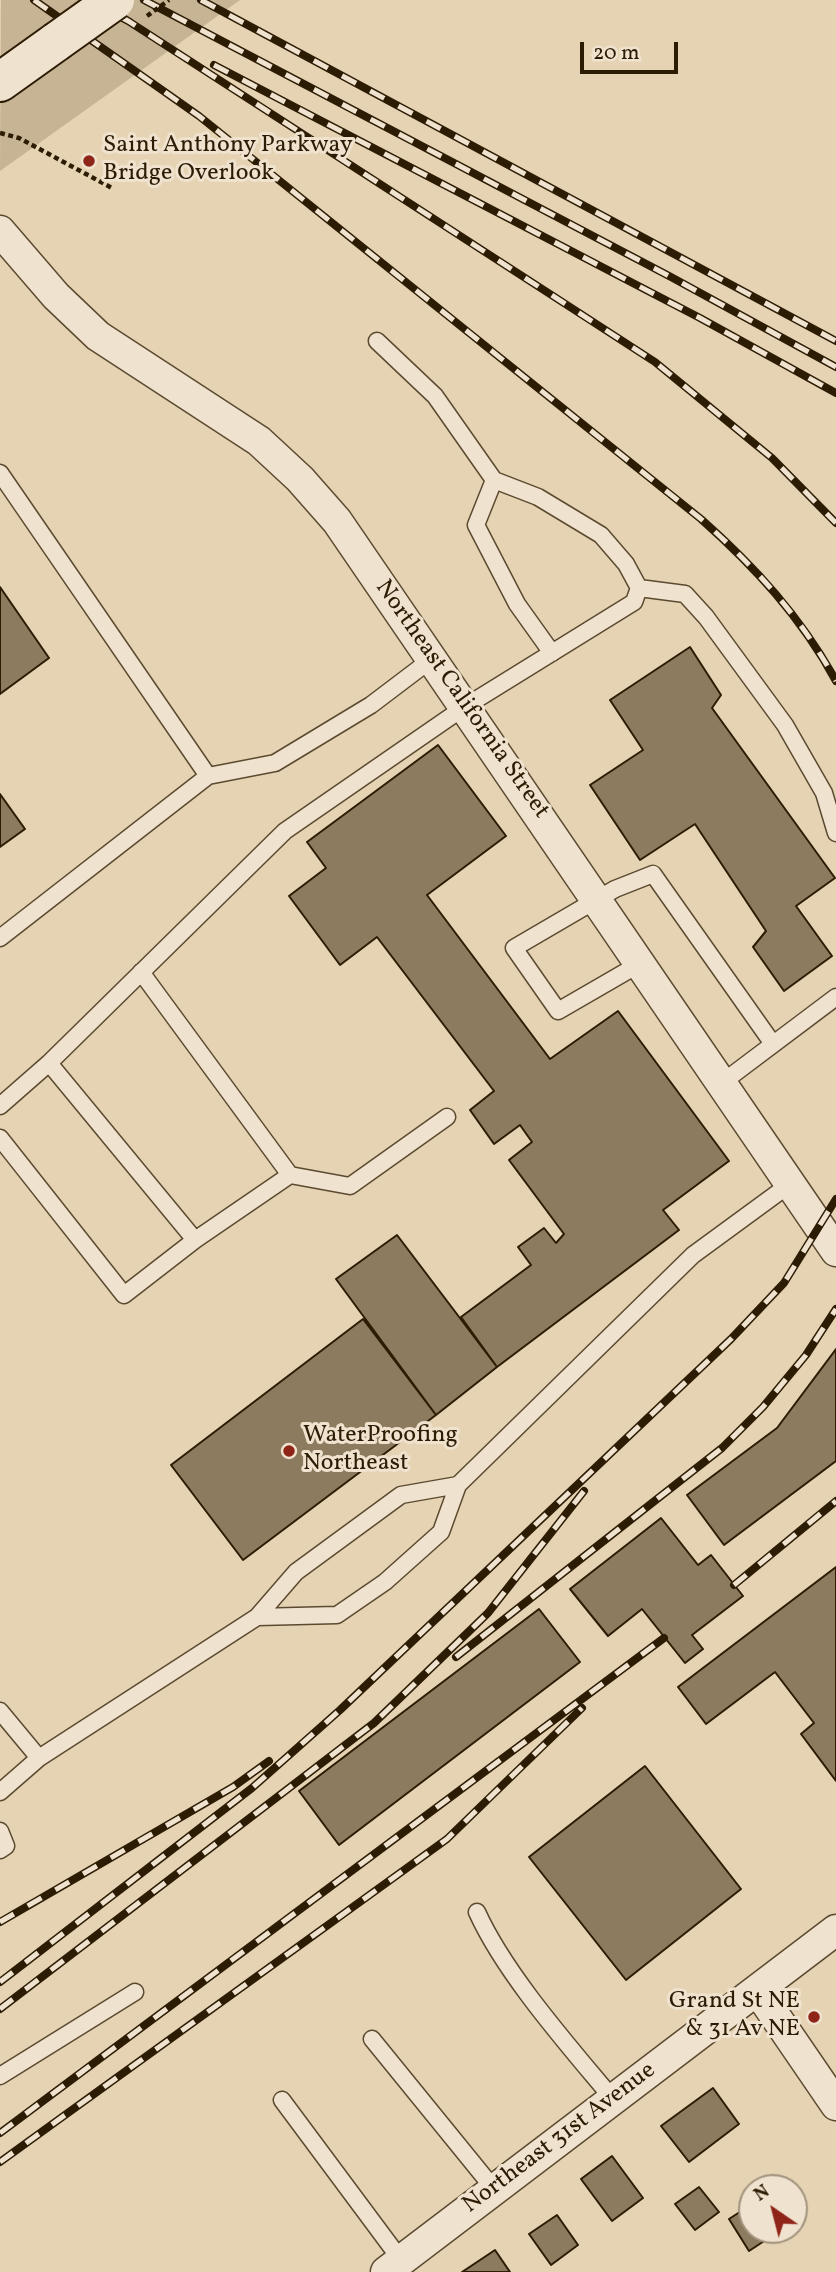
<!DOCTYPE html>
<html>
<head>
<meta charset="utf-8">
<style>
  body { margin:0 }
  #map { position:relative; width:836px; height:2272px; overflow:hidden; background:#e6d3b3; font-family:Vollkorn,serif }
  canvas { display:block }
  .north { position:absolute; left:738px; top:2174px; width:70px; height:70px; box-sizing:border-box; background:#efe2ce; border:2px solid #a1937d; border-radius:50%; rotate:325deg; font-size:19px; font-weight:700; line-height:28px; text-align:center; color:#2d1c04 }
  .north::after { content:''; display:block; margin:auto; width:24px; height:32px; background:#8f2418; clip-path:polygon(50% 0,100% 100%,50% 72%,0 100%) }
  .scale { position:absolute; left:580px; top:42px; width:98px; height:32px; box-sizing:border-box; border:4px solid #2d1c04; border-top:0; padding-left:9px; font-size:21px; line-height:24px; white-space:nowrap; color:#2d1c04; -webkit-text-stroke:5px #efe2ce; paint-order:stroke }
</style>
</head>
<body>
<div id="map">
<canvas width="836" height="2272"></canvas>
<div class="north">N</div>
<div class="scale">20 m</div>
</div>
<script>
const context = document.querySelector('canvas').getContext('2d');
context.lineJoin = 'round';
function paint(path, color) { context.fillStyle = color; context.fill(path, 'evenodd'); }
function trace(path, color, width, dash) { context.strokeStyle = color; context.lineWidth = width; context.lineCap = dash ? 'butt' : 'round'; context.setLineDash(dash || []); context.stroke(path); }
function label(font, color, halo, rows, align = 'center') {
  context.font = font + ' Vollkorn,serif'; context.lineWidth = 6; context.setLineDash([]); context.textBaseline = 'middle'; context.strokeStyle = halo; context.fillStyle = color; for (const [text, x, y, turn = 0] of rows) {
    context.save(); context.translate(x, y); context.rotate((+turn || 0) * Math.PI / 180); context.textAlign = isNaN(turn) ? turn : align; if (halo) context.strokeText(text, 0, 0); context.fillText(text, 0, 0); context.restore();
  }
}
paint(new Path2D(`
  M1,0H240L0,171Z`), '#c7b495');
const building = new Path2D(`
  M0,587L49,658L0,694Z
  M690,647L721,695L712,708L835,878L796,906L832,956L784,991L753,947L766,931L695,824L640,860L590,785L643,750L610,700Z
  M438,745L506,836L427,895L550,1059L618,1011L729,1161L663,1210L679,1230L497,1367L461,1317L531,1265L518,1247L544,1228L556,1243L564,1234L509,1160L532,1142L520,1125L494,1144L470,1110L494,1091L377,937L340,965L289,896L326,868L307,842Z
  M0,794L25,829L0,847Z
  M397,1235L497,1367L436,1415L336,1279Z
  M363,1319L436,1415L243,1560L171,1465Z
  M836,1349V1461L724,1545L687,1495L777,1428Z
  M661,1518L698,1565L711,1555L743,1596L692,1635L703,1649L685,1663L642,1609L608,1636L570,1589Z
  M836,1567V1781L801,1734L814,1723L775,1672L706,1724L678,1687Z
  M539,1609L580,1662L339,1845L299,1791Z
  M645,1766L741,1889L626,1980L529,1857Z
  M713,2088L739,2124L689,2162L661,2126Z
  M612,2156L643,2198L612,2221L581,2179Z
  M699,2187L719,2212L695,2230L675,2204Z
  M752,2204V2230H781L749,2251L729,2219Z
  M557,2215L578,2245L551,2265L529,2234Z
  M495,2250L510,2272H462Z`);
paint(building, '#8d7b5f');
trace(building, '#2d1c04', 2);
const lane = new Path2D(`
  M0,473L208,776
  M494,480L476,525L517,604L552,653
  M639,588L685,594L706,617L785,725L824,793L836,833
  M0,938L208,776L275,763L371,705L433,658
  M641,963L558,1011L514,948L615,889L653,874L773,1044
  M141,972L290,1175
  M49,1063L195,1240L290,1175L350,1186L447,1117
  M723,1082L836,997
  M0,1106L49,1063L285,831L466,706L634,602L639,588L626,564L601,535L538,497L494,480L435,396L377,341
  M0,1138L124,1295L195,1240
  M257,1617L337,1615L385,1582L441,1532L458,1485
  M0,1711L39,1758L257,1617L296,1572L401,1495L458,1485L693,1255L790,1184
  M0,1792L39,1758
  M0,1831L6,1846L0,1850
  M477,1912C505,1974 568,2045 612,2098
  M372,2039L494,2189
  M0,2076L135,1992
  M282,2100L401,2260`);
const street = new Path2D(`
  M0,231L56,296L98,336L259,441L300,479L337,521L836,1251
  M758,1991L836,2105
  M386,2272L836,1930`);
const secondary = new Path2D(`
  M0,82L56,42`);
trace(lane, '#5b4a30', 19);
trace(street, '#5b4a30', 33);
trace(secondary, '#2d1c04', 42);
trace(new Path2D(`
  M0,133L19,138L112,188`), '#2d1c04', 4.5, [5, 3.5]);
trace(lane, '#efe2ce', 16);
trace(street, '#efe2ce', 30);
trace(secondary, '#efe2ce', 38);
const rail = new Path2D(`
  M34,0L199,116L701,519C755,567 801,617 836,681
  M89,0L130,22
  M144,0L671,277L836,367
  M201,0L836,341
  M122,17L655,362L772,458L836,523
  M214,65L700,318L836,393
  M734,1585L836,1501
  M456,1657L722,1448L763,1407L806,1355L836,1309
  M0,1922L233,1787L269,1761
  M0,1982L252,1788L340,1710L731,1339L784,1283L836,1199
  M0,2009L374,1723L488,1613L584,1491
  M0,2133L664,1638
  M0,2162L447,1839L582,1708`);
trace(rail, '#2d1c04', 8);
trace(rail, '#efe2ce', 5, [16]);
const secondaryBridge = new Path2D(`
  M56,42L115,0`);
trace(secondaryBridge, '#2d1c04', 42, []);
trace(new Path2D(`
  M147,16L169,0`), '#2d1c04', 4.5, [5, 3.5]);
trace(secondaryBridge, '#efe2ce', 38);
for (const [x, y, r, color] of [
  [89,161,7,"#8f2418"],
  [289,1451,7,"#8f2418"],
  [814,2017,7,"#8f2418"]
]) { const dot = new Path2D(); dot.arc(x, y, r, 0, 2 * Math.PI); context.fillStyle = color; context.fill(dot); trace(dot, '#efe2ce', 2.5); }
label('24px', '#2d1c04', '#efe2ce', [
  ["Saint Anthony Parkway",103,147],
  ["Bridge Overlook",103,175],
  ["WaterProofing",303,1437],
  ["Northeast",303,1465],
  ["Grand St NE",800,2003,"right"],
  ["& 31 Av NE",800,2031,"right"]
], 'left');
label('24px', '#2d1c04', '#efe2ce', [
  ["Northeast California Street",461,700,55],
  ["Northeast 31st Avenue",560,2139,-37]
]);
</script>
</body>
</html>
